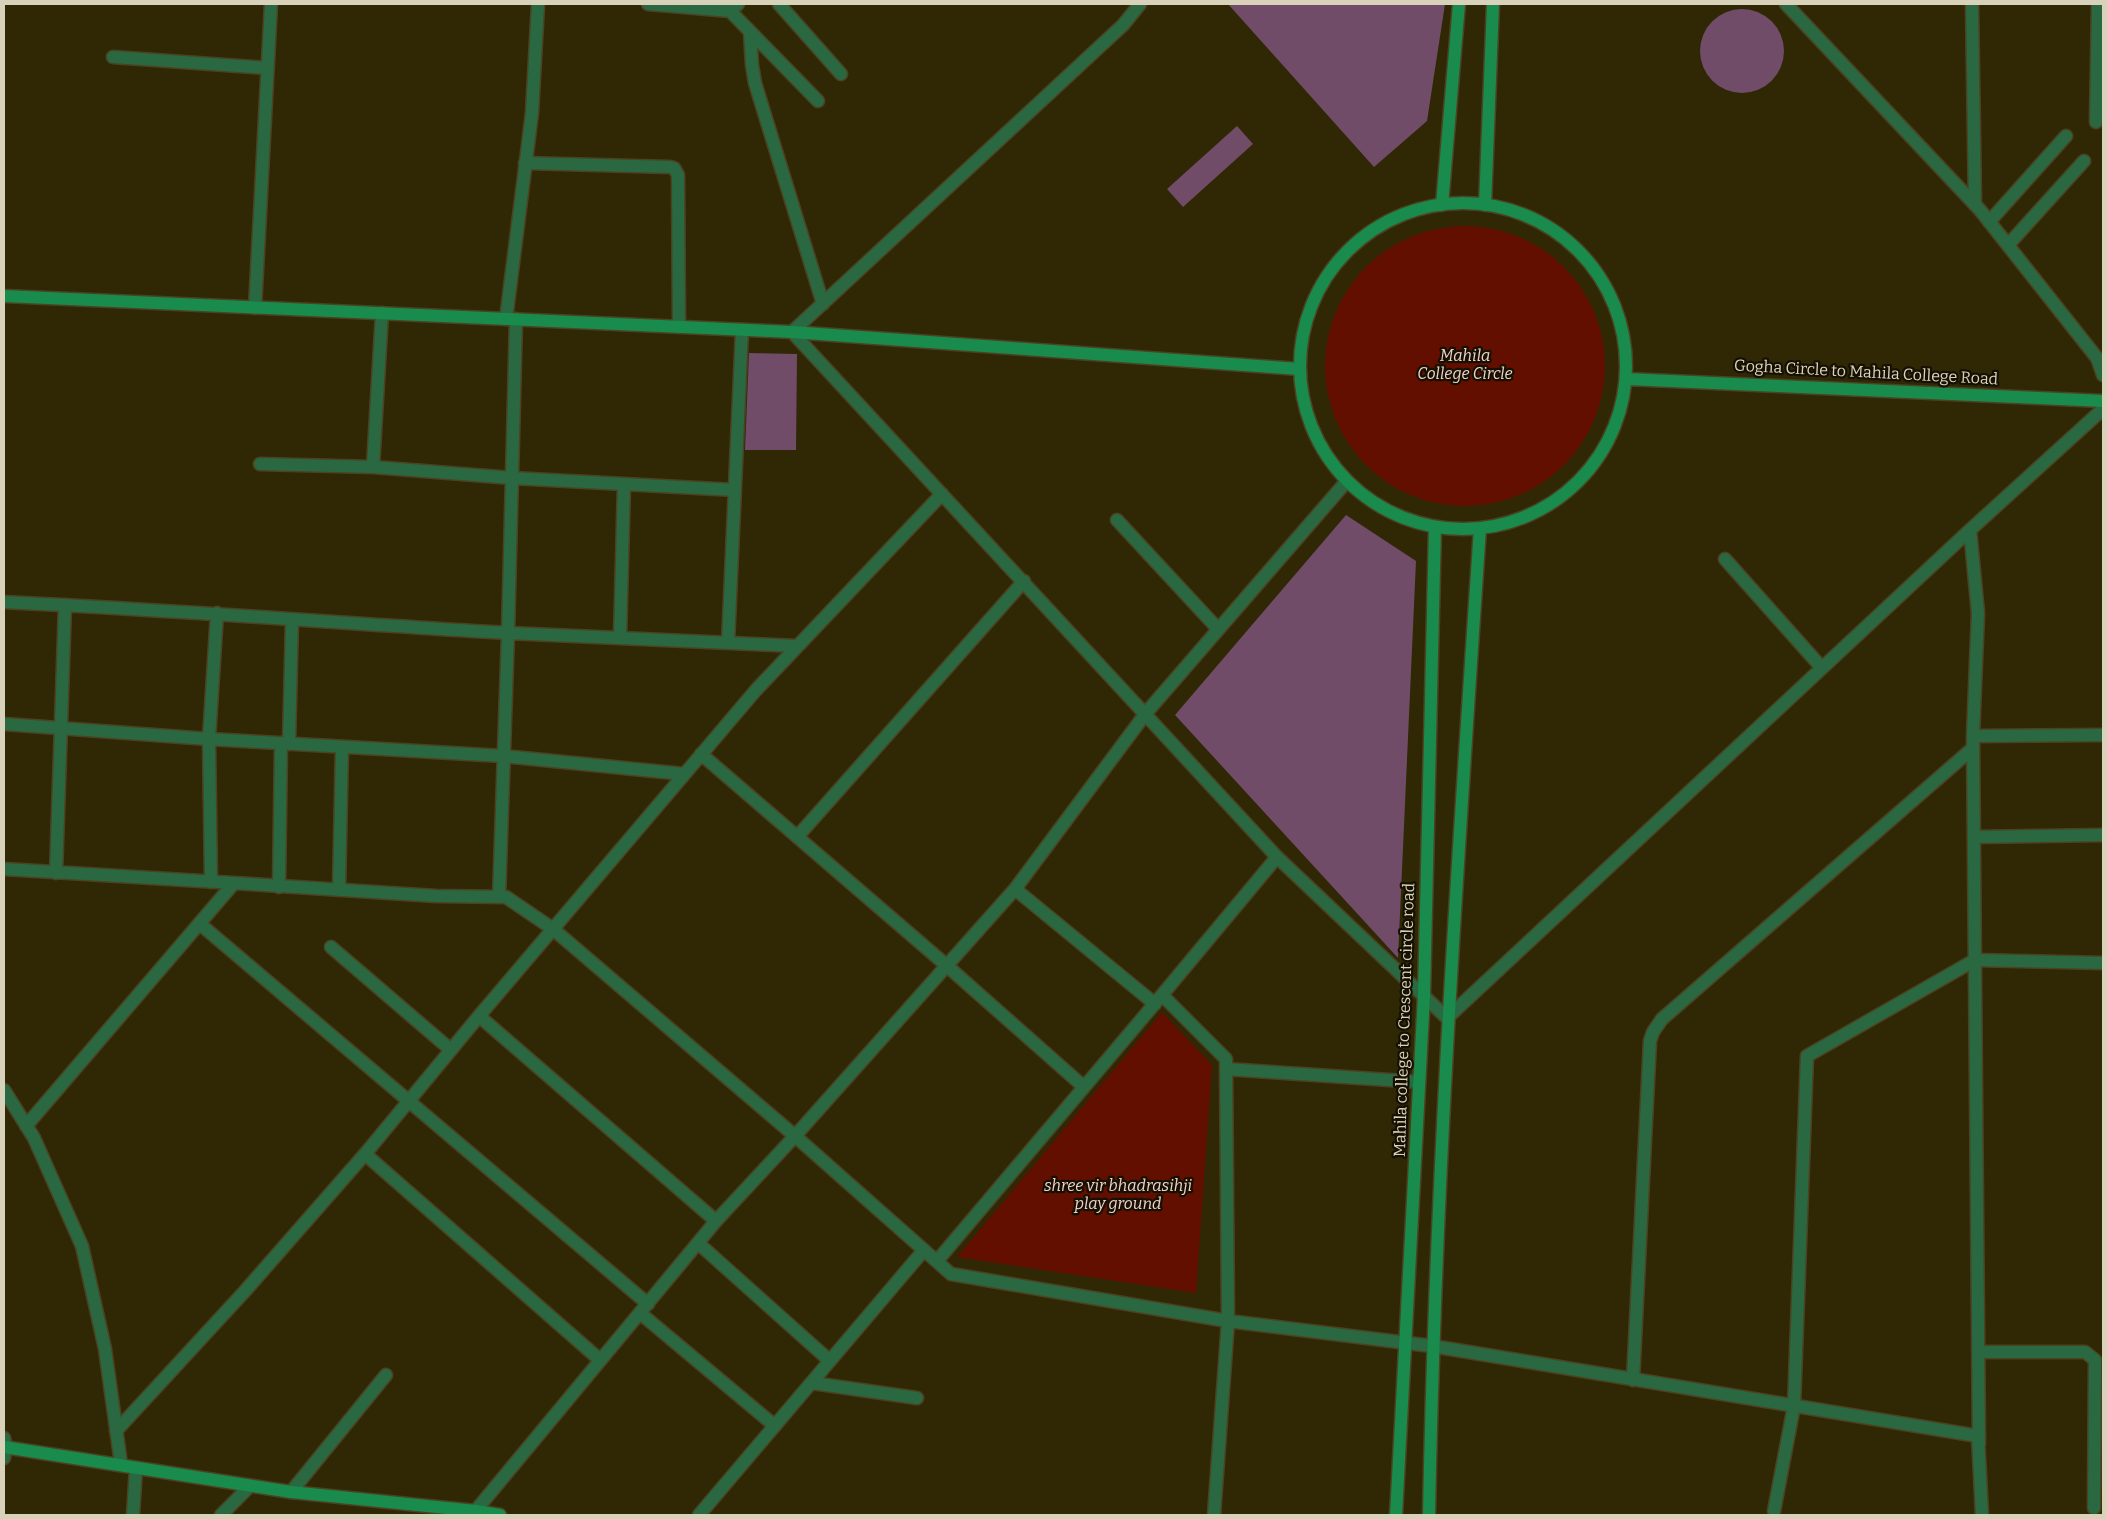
<!DOCTYPE html>
<html>
<head>
<meta charset="utf-8">
<style>
  body { margin:0 }
  #map { position:relative; width:2107px; height:1519px; overflow:hidden; background:#302705; font-family:Bitter,serif }
  canvas { display:block }
  .frame { position:absolute; inset:0; border:5px solid #d9d2bb; pointer-events:none }
</style>
</head>
<body>
<div id="map">
<canvas width="2107" height="1519"></canvas>
<div class="frame"></div>
</div>
<script>
const context = document.querySelector('canvas').getContext('2d');
context.lineJoin = 'round';
function paint(path, color) { context.fillStyle = color; context.fill(path, 'evenodd'); }
function trace(path, color, width, dash) { context.strokeStyle = color; context.lineWidth = width; context.lineCap = dash ? 'butt' : 'round'; context.setLineDash(dash || []); context.stroke(path); }
function label(font, color, halo, rows, align = 'center') {
  context.font = font + ' Bitter,serif'; context.lineWidth = 4.5; context.setLineDash([]); context.textBaseline = 'middle'; context.strokeStyle = halo; context.fillStyle = color; for (const [text, x, y, turn = 0] of rows) {
    context.save(); context.translate(x, y); context.rotate((+turn || 0) * Math.PI / 180); context.textAlign = isNaN(turn) ? turn : align; if (halo) context.strokeText(text, 0, 0); context.fillText(text, 0, 0); context.restore();
  }
}
paint(new Path2D(`
  M1325 366a140 140 0 1 1 280 0a140 140 0 1 1-280 0Z
  M1162,1012L1212,1065L1196,1293L957,1257Z`), '#620f00');
paint(new Path2D(`
  M1228,4H1445L1427,121L1374,167Z
  M1700 51a42 42 0 1 1 84 0a42 42 0 1 1-84 0Z
  M1237,126L1253,144L1183,207L1167,189Z
  M749,353L797,354L796,450H745Z
  M1346,515L1416,561L1398,958L1175,715Z`), '#704c69');
const street = new Path2D(`
  M648,4L730,11L738,4
  M779,4L841,74
  M1140,4L1123,25L792,332L1277,857L1447,1018L1970,530
  M1786,4L1980,210L2097,358L2103,375
  M1972,4L1975,205
  M730,11L818,101
  M750,32L752,65L755,83L823,304
  M113,57L267,68
  M2096,122L2098,4
  M525,163L670,167L674,168L678,175L679,327
  M1989,222L2066,136
  M2008,245L2084,161
  M255,308L271,4
  M506,319L532,113L538,4
  M516,319L508,633L797,646
  M260,464L373,467L512,478L735,490
  M373,467L382,313
  M1117,520L1218,629
  M1725,559L1822,668
  M4,602C172,610 340,623 508,633L499,897
  M620,638L624,484
  M728,643L742,330
  M4,724L209,739L503,756L684,774
  M1973,736L2103,735
  M289,744L292,620
  M701,754L946,965L1084,1087
  M797,837L1024,581
  M1974,837L2103,835
  M4,869L234,883
  M56,873L65,605
  M211,882L209,739L217,613
  M279,887L281,743
  M1015,889L1155,1004
  M339,890L342,747
  M200,924L648,1304
  M331,947L451,1050
  M1162,995L1277,857
  M479,1016L716,1221
  M1226,1069L1419,1082
  M4,1090L34,1138L82,1246L105,1349L121,1464
  M26,1126L234,883L436,896L506,897L553,929L795,1136L951,1274L1228,1321L1432,1346L1978,1436L1982,1515
  M365,1154L600,1360
  M698,1243L830,1361
  M937,1261L1162,995L1226,1059L1228,1321L1214,1515
  M640,1313L775,1426
  M1978,1352H2085L2095,1360L2094,1508
  M1633,1380L1650,1041L1653,1032L1662,1019L1973,748
  M812,1383L917,1398
  M116,1431L245,1291L365,1154L479,1016L756,690L942,494
  M4,1438L6,1447L4,1458
  M1979,1444L1973,736L1978,613L1970,530L2103,409
  M291,1492L386,1375
  M1774,1511L1794,1406L1807,1056L1975,960L2103,963
  M133,1515L136,1468
  M221,1515L250,1486
  M472,1515L716,1221L795,1136L1015,889L1146,713L1346,482
  M699,1515L924,1250`);
const secondary = new Path2D(`
  M1300 366a163 163 0 1 1 326 0a163 163 0 1 1-326 0Z
  M1442,205L1459,4
  M1485,205L1493,4
  M4,296L792,332L1299,369
  M1627,379L2103,401
  M4,1447L291,1492L476,1511L500,1515
  M1396,1515L1424,995L1435,527
  M1429,1515C1435,1186 1458,857 1480,528`);
trace(street, '#4b4222', 15);
trace(secondary, '#4b4222', 15);
trace(street, '#2a6841', 12);
trace(secondary, '#198b4d', 12);
label('italic 16px', '#efd2cb', '#151001', [
  ["Mahila",1465,357],
  ["College Circle",1465,375],
  ["shree vir bhadrasihji",1118,1187],
  ["play ground",1118,1205]
]);
label('16px', '#d9d2bb', '#151001', [
  ["Gogha Circle to Mahila College Road",1866,373,3],
  ["Mahila college to Crescent circle road",1405,1020,-88]
]);
</script>
</body>
</html>
